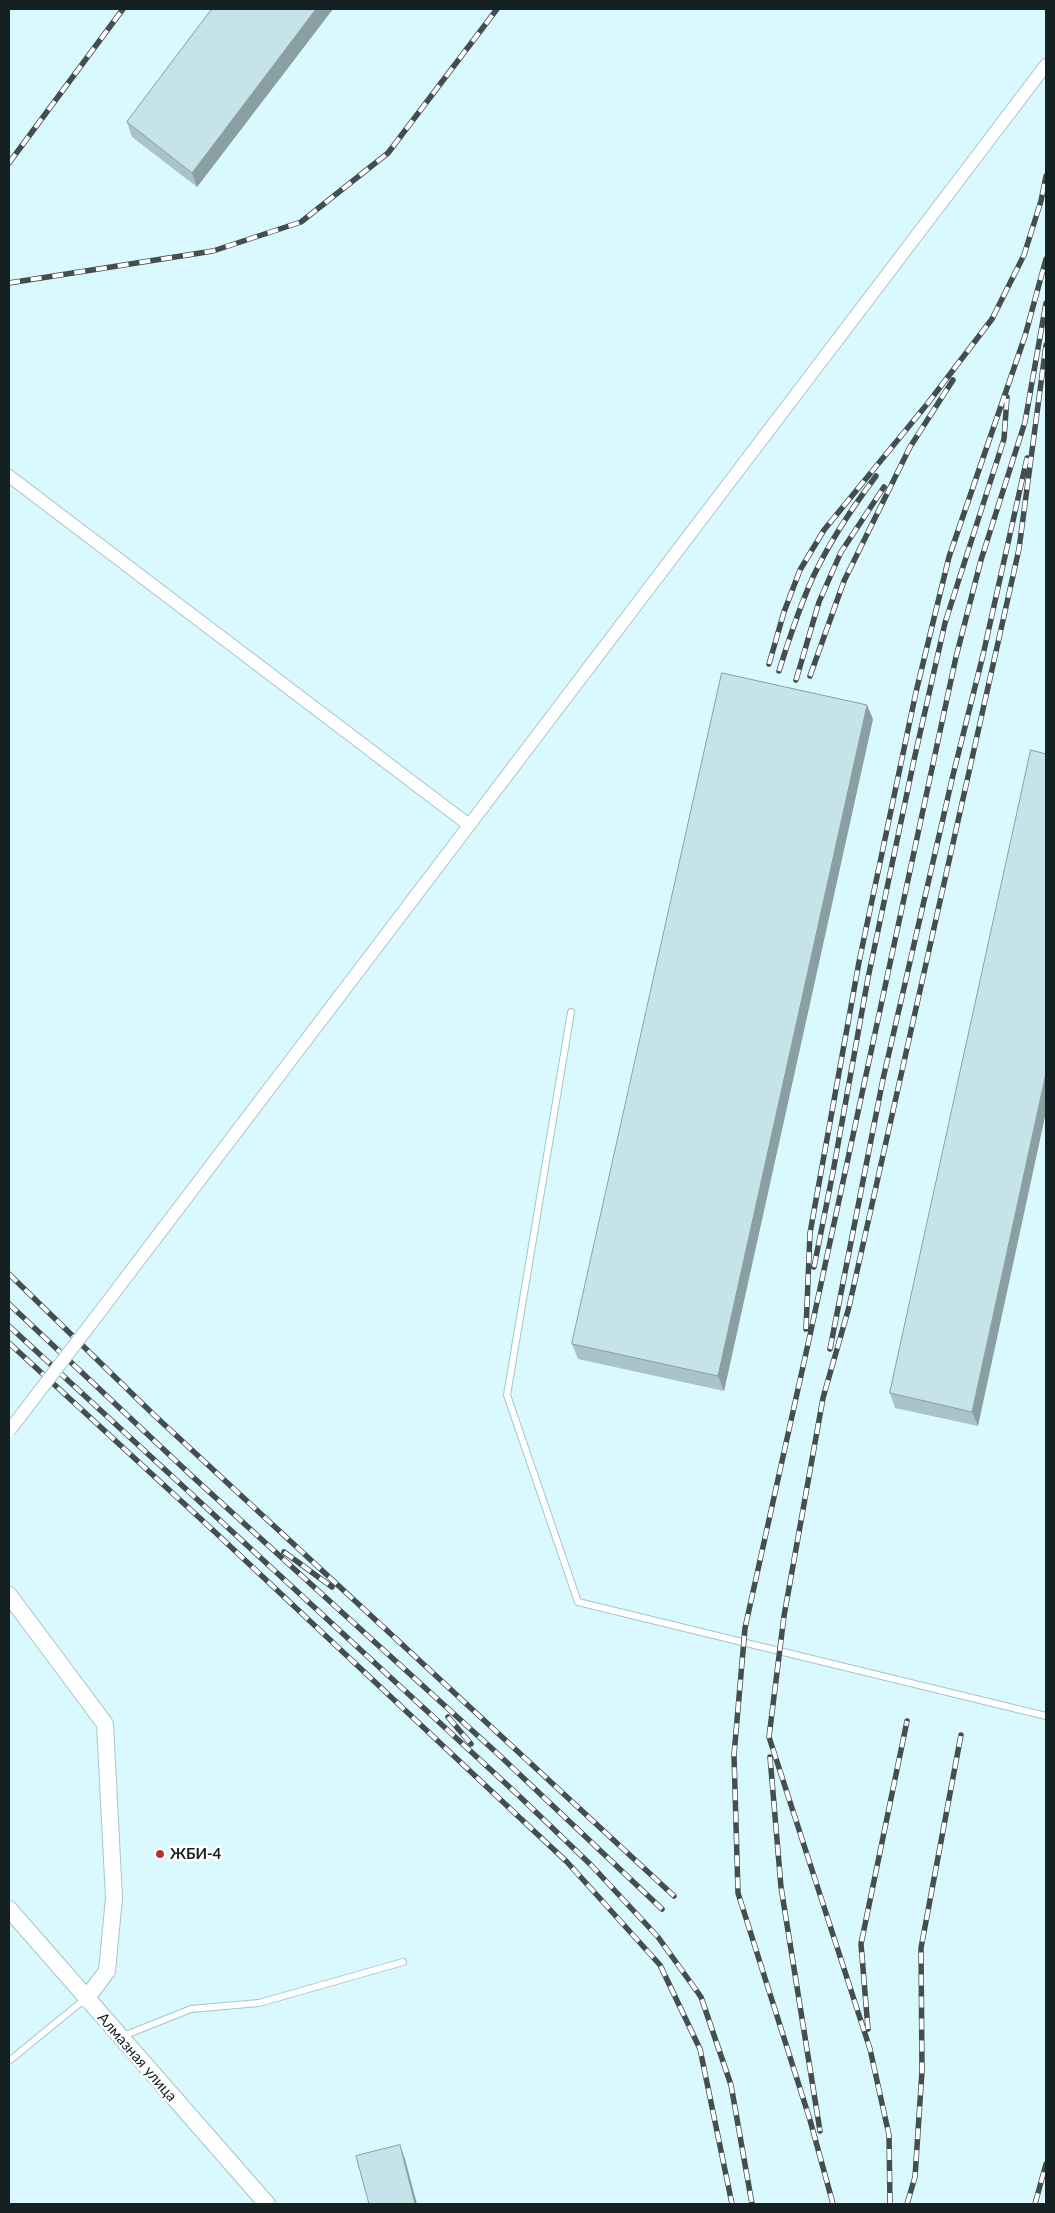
<!DOCTYPE html>
<html>
<head>
<meta charset="utf-8">
<style>
  body { margin:0 }
  #map { position:relative; width:1055px; height:2213px; overflow:hidden; background:#f1fdff; font-family:Lato,sans-serif }
  canvas { display:block }
  .frame { position:absolute; inset:0; border:10px solid #152022; pointer-events:none }
</style>
</head>
<body>
<div id="map">
<canvas width="1055" height="2213"></canvas>
<div class="frame"></div>
</div>
<script>
const context = document.querySelector('canvas').getContext('2d');
context.lineJoin = 'round';
function paint(path, color) { context.fillStyle = color; context.fill(path, 'evenodd'); }
function trace(path, color, width, dash) { context.strokeStyle = color; context.lineWidth = width; context.lineCap = dash ? 'butt' : 'round'; context.setLineDash(dash || []); context.stroke(path); }
function label(font, color, halo, rows, align = 'center') {
  context.font = font + ' Lato,sans-serif'; context.lineWidth = 5; context.setLineDash([]); context.textBaseline = 'middle'; context.strokeStyle = halo; context.fillStyle = color; for (const [text, x, y, turn = 0] of rows) {
    context.save(); context.translate(x, y); context.rotate((+turn || 0) * Math.PI / 180); context.textAlign = isNaN(turn) ? turn : align; if (halo) context.strokeText(text, 0, 0); context.fillText(text, 0, 0); context.restore();
  }
}
paint(new Path2D(`
  M9,9H1046V2204H9Z`), '#daf9ff');
const service = new Path2D(`
  M571,1012L507,1395L578,1602L1046,1716
  M123,2036L191,2009L259,2003L403,1962
  M9,2061L85,1999`);
const minor = new Path2D(`
  M9,476L469,825
  M99,1313L1046,65`);
const tertiary = new Path2D(`
  M9,1595L105,1724L114,1898L107,1971L86,1999
  M9,1909L267,2204`);
trace(service, '#a7c4c9', 8);
trace(minor, '#a7c4c9', 14);
trace(tertiary, '#a7c4c9', 18);
trace(service, '#fff', 6);
trace(minor, '#fff', 12);
trace(tertiary, '#fff', 16);
const rail = new Path2D(`
  M9,163L123,9
  M9,283L213,251L301,222L388,153L497,9
  M769,664L784,612L800,570L824,530L928,403L992,319L1024,255L1041,201L1046,176
  M779,671C789,639 799,608 813,577C830,541 852,508 876,476
  M810,676L844,581L910,447L953,380
  M796,680L819,602L841,552L884,487
  M814,1267L833,1172L868,978L914,760L945,623L1004,439L1007,397
  M9,1274L154,1415L674,1896
  M9,1304L194,1478L498,1754L662,1909
  M9,1326L517,1794L591,1865L658,1937L701,1997L731,2085L752,2204
  M806,1329L810,1233L859,962L916,692L949,557L1025,336L1046,259
  M9,1343L216,1533L567,1862L660,1965L700,2049L732,2204
  M830,1349L883,1079L953,775L983,655L1027,458
  M284,1552L332,1587
  M448,1717L471,1744
  M770,1757L781,1887L820,2131
  M868,2029L861,1944L907,1721
  M833,2204L810,2120L738,1893L734,1755L745,1628L810,1335L956,657L981,560L1025,422L1046,303
  M890,2204L889,2135L870,2049L769,1737L784,1616L823,1398L849,1307L1019,549L1046,345
  M907,2204L915,2177L922,2071L921,1948L961,1735
  M1035,2204L1046,2164`);
trace(rail, '#434e50', 5.5);
trace(rail, '#fff', 4, [11]);
const minorBridge = new Path2D(`
  M9,1431L99,1313`);
trace(minorBridge, '#a7c4c9', 14, []);
trace(minorBridge, '#fff', 12);
paint(new Path2D(`
  M212,9H333L197,187L132,137L127,122Z
  M873,719L724,1391L578,1359L572,1344Z
  M1046,754L978,1426L895,1408L890,1393Z`), '#a9c3c8');
paint(new Path2D(`
  M316,9H333L197,187L192,173Z
  M867,705L873,719L724,1391L718,1376Z
  M1046,1073V1112L978,1426L972,1412Z
  M400,2145L405,2159L417,2204H415Z`), '#8a9fa2');
const building = new Path2D(`
  M212,9H316L192,173L127,122Z
  M722,673L867,705L718,1376L572,1344Z
  M1031,750L1046,754V1073L972,1412L890,1393Z
  M400,2145L415,2204H369L356,2156Z`);
paint(building, '#c5e3e8');
trace(building, '#8a9fa2', 1);
for (const [x, y, r, color] of [
  [160,1854,5,"#be2f30"]
]) { const dot = new Path2D(); dot.arc(x, y, r, 0, 2 * Math.PI); context.fillStyle = color; context.fill(dot); trace(dot, '#fff', 2); }
label('bold 15px', '#152022', '#fff', [
  ["ЖБИ-4",170,1854]
], 'left');
label('15px', '#152022', '#fff', [
  ["Алмазная улица",137,2057,49]
]);
</script>
</body>
</html>
